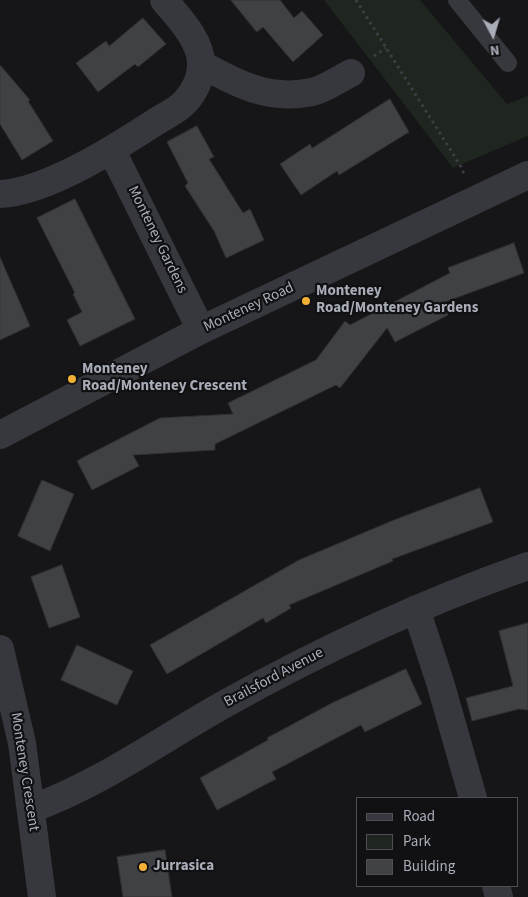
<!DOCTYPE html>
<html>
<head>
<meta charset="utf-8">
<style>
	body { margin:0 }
	#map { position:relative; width:528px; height:897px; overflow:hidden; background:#161618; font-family:"Source Sans 3",sans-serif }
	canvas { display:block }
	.legend { position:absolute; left:356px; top:797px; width:162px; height:90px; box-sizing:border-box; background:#111113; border:1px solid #4d4f55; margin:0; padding:6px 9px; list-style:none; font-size:15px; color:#a8adb8 }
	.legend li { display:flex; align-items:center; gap:10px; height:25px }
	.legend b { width:25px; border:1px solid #4d4f55 }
	.north { position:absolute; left:468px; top:10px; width:50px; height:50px; -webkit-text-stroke:4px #111113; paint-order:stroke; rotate:174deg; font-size:14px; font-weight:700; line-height:20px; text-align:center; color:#a8adb8 }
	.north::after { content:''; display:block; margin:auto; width:18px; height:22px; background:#a8adb8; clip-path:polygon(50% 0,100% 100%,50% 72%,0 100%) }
</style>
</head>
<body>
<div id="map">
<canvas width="528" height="897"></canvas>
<ul class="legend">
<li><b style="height:6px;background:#37383d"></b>Road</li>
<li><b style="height:14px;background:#1e261f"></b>Park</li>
<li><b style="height:14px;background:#404145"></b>Building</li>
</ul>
<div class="north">N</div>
</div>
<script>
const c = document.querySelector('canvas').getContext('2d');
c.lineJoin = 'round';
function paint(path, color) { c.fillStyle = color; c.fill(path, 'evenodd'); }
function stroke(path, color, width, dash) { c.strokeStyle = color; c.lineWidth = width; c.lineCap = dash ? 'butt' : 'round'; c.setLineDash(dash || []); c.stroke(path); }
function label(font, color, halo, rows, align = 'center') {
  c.font = font + ' "Source Sans 3",sans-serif'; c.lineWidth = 4.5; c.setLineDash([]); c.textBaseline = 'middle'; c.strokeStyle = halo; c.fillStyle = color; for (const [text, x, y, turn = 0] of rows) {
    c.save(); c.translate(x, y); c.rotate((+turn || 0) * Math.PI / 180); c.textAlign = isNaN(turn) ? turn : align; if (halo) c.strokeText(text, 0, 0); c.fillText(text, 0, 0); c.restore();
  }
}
paint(new Path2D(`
	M 324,0 L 420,0 L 507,104 L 528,96 L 528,136 L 453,168 Z`), '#1e261f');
const building = new Path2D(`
	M 231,0 L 280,0 L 294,18 L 302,11 L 323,35 L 293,62 L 263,27 L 257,32 Z
	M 143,18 L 166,44 L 138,67 L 135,64 L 98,92 L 76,63 L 106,41 L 109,46 Z
	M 0,65 L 30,100 L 28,101 L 53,141 L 22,160 L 0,124 Z
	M 390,99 L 409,132 L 339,175 L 337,171 L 301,195 L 280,164 L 310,144 L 312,148 Z
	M 197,126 L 214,157 L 209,159 L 243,213 L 250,209 L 264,240 L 226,258 L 214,231 L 185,186 L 188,183 L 167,142 Z
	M 75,199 L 135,319 L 80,346 L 67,320 L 82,312 L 73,294 L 75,293 L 37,218 Z
	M 514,243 L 524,273 L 442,303 L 448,315 L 395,342 L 387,328 L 340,388 L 336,385 L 215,444 L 215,450 L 133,455 L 139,466 L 92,490 L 77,461 L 82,458 L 160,418 L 233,414 L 228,403 L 316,360 L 345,321 L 350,325 L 450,273 L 448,268 Z
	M 0,257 L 30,326 L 0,340 Z
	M 42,480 L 74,494 L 50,551 L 18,536 Z
	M 480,488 L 493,522 L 392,559 L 393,561 L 289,605 L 291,608 L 266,623 L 263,618 L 167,674 L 150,645 L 299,560 L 394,520 Z
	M 62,565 L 80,617 L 49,628 L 31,577 Z
	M 528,623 L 528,710 L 519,709 L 472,721 L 466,698 L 513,686 L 499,631 Z
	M 77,645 L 133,671 L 117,705 L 61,680 Z
	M 406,669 L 422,704 L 365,732 L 361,725 L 272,772 L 276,779 L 217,810 L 200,778 L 268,740 L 267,738 L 332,703 Z
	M 165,850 L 172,897 L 123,897 L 117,857 Z`);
paint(building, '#404145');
stroke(building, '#303034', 1);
stroke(new Path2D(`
	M 356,0 L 460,165 L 464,174
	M 374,56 L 386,48`), '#3d3f44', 3, [2.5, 4]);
stroke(new Path2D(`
	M 457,0 L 508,63`), '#37383d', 18);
stroke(new Path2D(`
	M 201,64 C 237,84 269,101 312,92 C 325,89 339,79 351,73
	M 112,151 L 201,330
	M 0,194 C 47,192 117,147 157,121 C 165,116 178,110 185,102 C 194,93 201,78 201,65 C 202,41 178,17 164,0
	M 0,435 L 201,330 L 528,175
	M 416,609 L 440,682 L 473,798
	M 0,649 L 22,743 L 42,897
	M 31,809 C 100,784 159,741 223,705 C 321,650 422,603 528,566
	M 496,886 L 499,897`), '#37383d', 28);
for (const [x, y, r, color] of [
	[306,301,5,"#f2b134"],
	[72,379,5,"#f2b134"],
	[143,867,5,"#f2b134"]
]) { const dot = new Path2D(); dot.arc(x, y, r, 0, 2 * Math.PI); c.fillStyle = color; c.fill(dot); stroke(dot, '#111113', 2); }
label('15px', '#a8adb8', '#111113', [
	["Monteney Gardens",157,240,64],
	["Monteney Road",249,308,-25],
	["Brailsford Avenue",274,678,-28],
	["Monteney Crescent",24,772,81]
]);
label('bold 15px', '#a8adb8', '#111113', [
	["Monteney",316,292],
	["Road/Monteney Gardens",316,309],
	["Monteney",82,370],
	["Road/Monteney Crescent",82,387],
	["Jurrasica",153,867]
], 'left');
</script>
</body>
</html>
